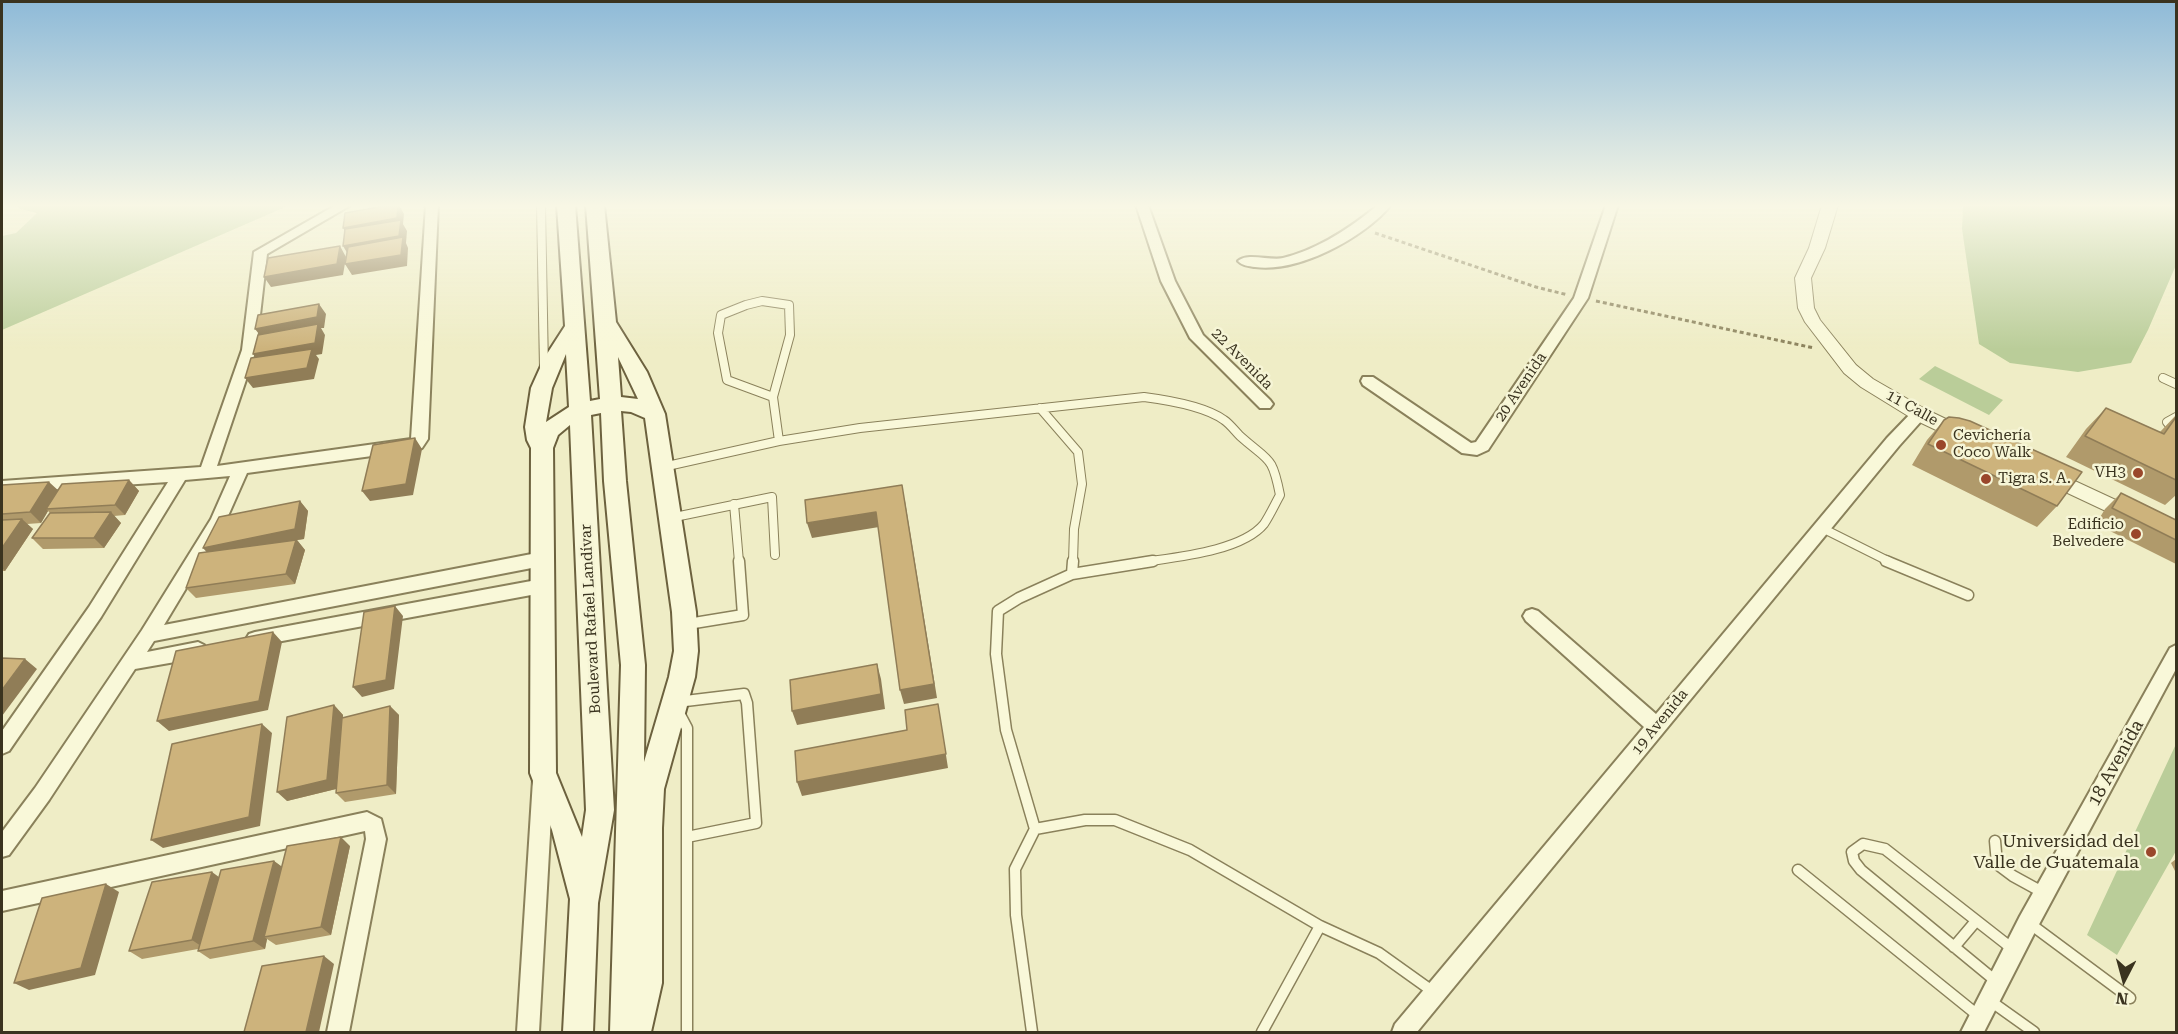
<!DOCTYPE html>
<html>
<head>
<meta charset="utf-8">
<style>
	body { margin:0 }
	#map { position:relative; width:2178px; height:1034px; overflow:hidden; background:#efedc6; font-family:"Roboto Serif",serif }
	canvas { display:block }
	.frame { position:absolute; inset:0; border:3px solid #3a331f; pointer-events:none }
	.north { position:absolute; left:2094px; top:950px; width:60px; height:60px; -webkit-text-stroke:4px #f6f5d6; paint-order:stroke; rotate:186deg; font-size:16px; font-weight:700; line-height:24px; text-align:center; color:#3a331f }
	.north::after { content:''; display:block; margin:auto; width:21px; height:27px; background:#3a331f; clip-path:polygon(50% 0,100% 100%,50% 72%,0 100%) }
</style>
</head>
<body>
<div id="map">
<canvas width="2178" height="1034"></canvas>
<div class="frame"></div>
<div class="north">N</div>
</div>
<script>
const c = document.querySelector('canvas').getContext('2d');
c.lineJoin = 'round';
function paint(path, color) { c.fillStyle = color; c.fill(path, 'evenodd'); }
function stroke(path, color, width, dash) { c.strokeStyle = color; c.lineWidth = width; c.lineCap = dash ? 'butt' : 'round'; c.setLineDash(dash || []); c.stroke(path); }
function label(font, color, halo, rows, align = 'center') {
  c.font = font + ' "Roboto Serif",serif'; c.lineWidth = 5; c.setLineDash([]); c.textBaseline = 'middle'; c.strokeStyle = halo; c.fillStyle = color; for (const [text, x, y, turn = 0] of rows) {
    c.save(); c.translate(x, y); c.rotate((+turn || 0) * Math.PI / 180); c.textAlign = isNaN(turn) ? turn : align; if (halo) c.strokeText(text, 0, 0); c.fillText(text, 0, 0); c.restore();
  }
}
paint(new Path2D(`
	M 15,205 L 290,205 L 2,330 L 2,236 L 16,233 L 37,213 L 20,209 Z
	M 1963,205 L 2176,205 L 2176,265 L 2148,330 L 2131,363 L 2078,372 L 2010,363 L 1979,344 L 1962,229 Z
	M 1935,366 L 2003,400 L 1989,415 L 1919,379 Z
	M 2176,744 L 2176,851 L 2117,955 L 2087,935 Z`), '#bacd99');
const serviceFar1 = new Path2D(`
	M 541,205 L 544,369
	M 762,301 L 789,305 L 790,335 L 773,397 L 727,380 L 718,333 L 721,315 L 746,305 Z
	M 2163,378 L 2176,384
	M 773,397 L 779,441
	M 1040,408 L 1078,452 L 1082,484 L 1074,529 L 1073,562
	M 2176,417 L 2167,422 L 2176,433
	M 663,467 L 779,441 L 860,428 L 1144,397 C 1167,400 1205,406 1224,420 C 1230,424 1235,431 1240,436 C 1269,462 1272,454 1280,495 C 1275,504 1270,515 1264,524 C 1242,551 1177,557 1144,562
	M 734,504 L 739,562
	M 670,518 L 772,497 L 775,555
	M 1822,528 L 1890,562`);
const service = new Path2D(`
	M 1886,561 L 1968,595
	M 1072,574 L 1073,561
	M 688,624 L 743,615 L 739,561
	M 677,702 L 744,694 L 747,703 L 756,823 L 687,837
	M 678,711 L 687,728 L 687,1032
	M 1035,829 L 1006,730 L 996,654 L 998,611 L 1019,598 L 1072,574 L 1153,561
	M 1995,841 L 1997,864 L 2013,876 L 2044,893
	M 1798,870 L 1980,1017
	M 2029,923 L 2130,998
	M 1954,947 L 1976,921
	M 1997,982 L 1861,870 L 1854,861 L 1852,852 L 1863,844 L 1885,849 L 2014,950
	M 1989,1000 L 2034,1032
	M 1032,1032 L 1016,915 L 1015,869 L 1035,829 L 1085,820 L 1115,820 L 1190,850 L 1320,926 L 1379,953 L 1435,993
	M 1262,1032 L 1320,926`);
const minor = new Path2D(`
	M 336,205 L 351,205 L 267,254 L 256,350 L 217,466 L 411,439 L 426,205 L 438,205 L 428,439 L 422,448 L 416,450 L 247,473 L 224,525 L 164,625 L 542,552 L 548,554 L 550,559 L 548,564 L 542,566 L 154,641 L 147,652 L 198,642 L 204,645 L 207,650 L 204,655 L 198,658 L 135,669 L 49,800 L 9,855 L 2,857 L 2,832 L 35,788 L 142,630 L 211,519 L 230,476 L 185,480 L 101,617 L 9,751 L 2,754 L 2,731 L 89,607 L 168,482 L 2,493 L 2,481 L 201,467 L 242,350 L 254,252 Z
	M 1136,205 L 1148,205 L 1175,281 L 1203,335 L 1270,400 L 1273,404 L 1270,408 L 1260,408 L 1190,338 L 1161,281 Z
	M 1378,205 L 1391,205 C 1364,238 1298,273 1255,267 C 1248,266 1243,266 1238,261 C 1247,252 1271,261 1283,258 C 1319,249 1350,228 1378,205 Z
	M 1606,205 L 1618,205 L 1588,298 L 1488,450 L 1477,455 L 1462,453 L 1363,385 L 1361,381 L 1363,377 L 1373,377 L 1471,443 L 1476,442 L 1574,298 Z
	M 1919,409 L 1924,410 L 1927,414 L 1924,418 L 1899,446 L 1417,1032 L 1392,1032 L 1395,1024 L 1644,727 L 1526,621 L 1523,616 L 1526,611 L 1532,609 L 1538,611 L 1656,714 L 1887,438 L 1914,410 Z
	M 542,579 L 548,581 L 551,586 L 548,591 L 542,593 L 255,646 L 249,644 L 246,639 L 249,634 L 255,632 Z
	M 2176,645 L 2176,669 L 2036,930 L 1984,1032 L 1961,1032 L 2020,916 L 2170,648 Z
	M 543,771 L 550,774 L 553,780 L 539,1032 L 517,1032 L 533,780 L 536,774 Z
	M 367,812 L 381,819 L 386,839 L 349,1032 L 327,1032 L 366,839 L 365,831 L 2,911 L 2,891 Z`);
const tertiary = new Path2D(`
	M 1822,205 L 1838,205 L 1825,248 L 1811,278 L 1814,308 L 1820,320 L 1856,365 L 1873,379 L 1925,409 L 1969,430 L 1972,435 L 1969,440 L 1963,442 L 1957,440 L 1913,419 L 1861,387 L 1844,373 L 1805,322 L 1798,308 L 1795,278 L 1809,248 Z
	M 2049,469 L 2176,528 L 2176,544 L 2042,481 L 2040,476 L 2042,471 Z`);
const secondary = new Path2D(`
	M 557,205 L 575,205 L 590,401 L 600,399 L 586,205 L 604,205 L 616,322 L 647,372 L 665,414 L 696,612 L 698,651 L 695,677 L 664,789 L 662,828 L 662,983 L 651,1032 L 610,1032 L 621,665 L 604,481 L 601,413 L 591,415 L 614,810 L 598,903 L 593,1032 L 563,1032 L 570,899 L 552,830 L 530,773 L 531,448 L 527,440 L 525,427 L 531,388 L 545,357 L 565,326 ZM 566,354 L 569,407 L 546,422 L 552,388 ZM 618,357 L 638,399 L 621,397 ZM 621,411 L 631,412 L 645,418 L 672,612 L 674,651 L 669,677 L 644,762 L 645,665 L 626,481 ZM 570,425 L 586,810 L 582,837 L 556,773 L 553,448 L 558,435 Z`);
stroke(serviceFar1, '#8a815b', 10);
stroke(service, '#8a815b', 13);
stroke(minor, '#8a815b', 4);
stroke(tertiary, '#8a815b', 2);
stroke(secondary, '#6c613e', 4);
stroke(new Path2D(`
	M 1375,233 L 1536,287 L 1568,295
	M 1596,301 L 1814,348`), '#8a815b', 3, [4, 3]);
stroke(serviceFar1, '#f9f8d9', 8);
stroke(service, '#f9f8d9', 10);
paint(minor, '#f9f8d9');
paint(tertiary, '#f9f8d9');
paint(secondary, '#f9f8d9');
paint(new Path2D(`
	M 2106,408 L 2160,432 L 2176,415 L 2176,495 L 2165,505 L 2066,457 L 2086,429 Z
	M 1944,420 L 2057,506 L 2037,527 L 1912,465 L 1927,440 Z
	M 129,480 L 139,491 L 125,515 L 114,516 L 121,523 L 104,548 L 43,549 L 32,538 L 50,513 L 48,511 L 41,523 L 27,524 L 33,529 L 5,571 L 2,571 L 2,485 L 58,490 Z
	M 2121,493 L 2176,520 L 2176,564 L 2096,524 L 2105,509 Z
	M 300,501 L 308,511 L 304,539 L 297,540 L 305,550 L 295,584 L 196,598 L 186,588 L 206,552 Z
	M 334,705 L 343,715 L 343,718 L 390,706 L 399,715 L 396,794 L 345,802 L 336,793 L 336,789 L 287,801 Z
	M 350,846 L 331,935 L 276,945 L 267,939 L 265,949 L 210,959 L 198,951 L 198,949 L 142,959 L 129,951 L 219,877 L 274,861 L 282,867 Z
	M 2176,859 L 2176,873 L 2171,863 Z`), '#b09a6b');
paint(new Path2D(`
	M 399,205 L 404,214 L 403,224 L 407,231 L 406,243 L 408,248 L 407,266 L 352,275 L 345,264 L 349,256 L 343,246 L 349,238 L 343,228 Z
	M 340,246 L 346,257 L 343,275 L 271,287 L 264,277 Z
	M 319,304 L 326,314 L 324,328 L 321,328 L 325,335 L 322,354 L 316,355 L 319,359 L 314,379 L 253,388 L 245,378 L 261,365 L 253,354 L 263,339 L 255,329 Z
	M 415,438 L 422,449 L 413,495 L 370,501 L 362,491 Z
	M 129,480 L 139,491 L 125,515 L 115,505 Z
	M 49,482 L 60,492 L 46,509 L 48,511 L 41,523 L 30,512 Z
	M 300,501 L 308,511 L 304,539 L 297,540 L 305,550 L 295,584 L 286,574 L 212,558 L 203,548 Z
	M 905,501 L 937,698 L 904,704 L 900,690 Z
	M 111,512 L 121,523 L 104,548 L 94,538 Z
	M 876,512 L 879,527 L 812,538 L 807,523 Z
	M 22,519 L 33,529 L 5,571 L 2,568 L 2,548 Z
	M 395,606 L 403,616 L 394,689 L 362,697 L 353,687 Z
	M 273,632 L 282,642 L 268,710 L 169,731 L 157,721 Z
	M 25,659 L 37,669 L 2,716 L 2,690 Z
	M 877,664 L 881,679 L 885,709 L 797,725 L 792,711 Z
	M 938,704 L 948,768 L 802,796 L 797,782 L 946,754 Z
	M 334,705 L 343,715 L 336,789 L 287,801 L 277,792 Z
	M 390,706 L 399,715 L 396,794 L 387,785 Z
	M 262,724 L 272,733 L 260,826 L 163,848 L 151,840 Z
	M 341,837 L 350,846 L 331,935 L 321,927 Z
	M 274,861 L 285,869 L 264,937 L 267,939 L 265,949 L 253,941 Z
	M 212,872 L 223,880 L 204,948 L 192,940 Z
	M 106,884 L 119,892 L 95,975 L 29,990 L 14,983 Z
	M 324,956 L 334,964 L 319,1032 L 306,1032 Z`), '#907d57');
const building = new Path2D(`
	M 390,205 L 398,205 L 397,218 L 343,228 L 345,213 Z
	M 401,220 L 399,236 L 343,246 L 345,229 Z
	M 403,237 L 401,255 L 345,264 L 348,247 Z
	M 340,246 L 337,264 L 264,277 L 268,258 Z
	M 319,304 L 317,317 L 255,329 L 258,315 Z
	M 318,324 L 315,343 L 253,354 L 258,335 Z
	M 312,349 L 307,368 L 245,378 L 251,358 Z
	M 2106,408 L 2164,434 L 2176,417 L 2176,480 L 2085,436 Z
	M 1949,417 L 1959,418 L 1970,421 L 2082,472 L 2057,506 L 1928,444 L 1944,420 Z
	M 415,438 L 406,484 L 362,491 L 373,445 Z
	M 129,480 L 115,505 L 46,509 L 62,484 Z
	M 49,482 L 30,512 L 2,514 L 2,485 Z
	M 902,485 L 934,684 L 900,690 L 876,512 L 807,523 L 805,500 Z
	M 2121,493 L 2176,520 L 2176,540 L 2112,508 Z
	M 300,501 L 295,529 L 203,548 L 219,517 Z
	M 111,512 L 94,538 L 32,538 L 50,513 Z
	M 22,519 L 2,548 L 2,520 Z
	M 296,540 L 286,574 L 186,588 L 199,553 Z
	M 395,606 L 386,680 L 353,687 L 364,612 Z
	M 273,632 L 259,701 L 157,721 L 176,651 Z
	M 2,658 L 25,659 L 2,690 Z
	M 877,664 L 881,694 L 792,711 L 790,680 Z
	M 938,704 L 946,754 L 797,782 L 795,751 L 907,730 L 905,710 Z
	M 334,705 L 327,780 L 277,792 L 287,717 Z
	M 390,706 L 387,785 L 336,793 L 342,718 Z
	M 262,724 L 249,817 L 151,840 L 172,744 Z
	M 341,837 L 321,927 L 264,937 L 287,846 Z
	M 274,861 L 253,941 L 198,951 L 221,870 Z
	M 212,872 L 192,940 L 129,951 L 152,882 Z
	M 106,884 L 81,968 L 14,983 L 42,898 Z
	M 324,956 L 306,1032 L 244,1032 L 262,966 Z`);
paint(building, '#cdb37c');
stroke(building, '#907d57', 1.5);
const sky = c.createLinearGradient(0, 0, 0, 349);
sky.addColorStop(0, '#8ebad8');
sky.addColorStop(0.59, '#f8f7e5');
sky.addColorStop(1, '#f8f7e500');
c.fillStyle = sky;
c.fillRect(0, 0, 2178, 349);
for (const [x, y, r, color] of [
	[1941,445,6,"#9a472b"],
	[2138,473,6,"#9a472b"],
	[1986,479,6,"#9a472b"],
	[2136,534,6,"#9a472b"],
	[2151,852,6,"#9a472b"]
]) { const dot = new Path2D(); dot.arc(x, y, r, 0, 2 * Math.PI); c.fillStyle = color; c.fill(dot); stroke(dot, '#f6f5d6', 2); }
label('15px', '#3a331f', '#f6f5d6', [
	["22 Avenida",1242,359,45],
	["20 Avenida",1521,387,-56],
	["11 Calle",1912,408,29],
	["Boulevard Rafael Landívar",591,619,-93],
	["19 Avenida",1660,722,-51]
]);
label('15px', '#3a331f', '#f6f5d6', [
	["Cevichería",1953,436],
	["Coco Walk",1953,453],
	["VH3",2126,473,"right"],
	["Tigra S. A.",1998,479],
	["Edificio",2124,525,"right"],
	["Belvedere",2124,542,"right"]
], 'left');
label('18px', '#3a331f', '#f6f5d6', [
	["18 Avenida",2116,763,-61]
]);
label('18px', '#3a331f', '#f6f5d6', [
	["Universidad del",2139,842],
	["Valle de Guatemala",2139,863]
], 'right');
</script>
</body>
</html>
